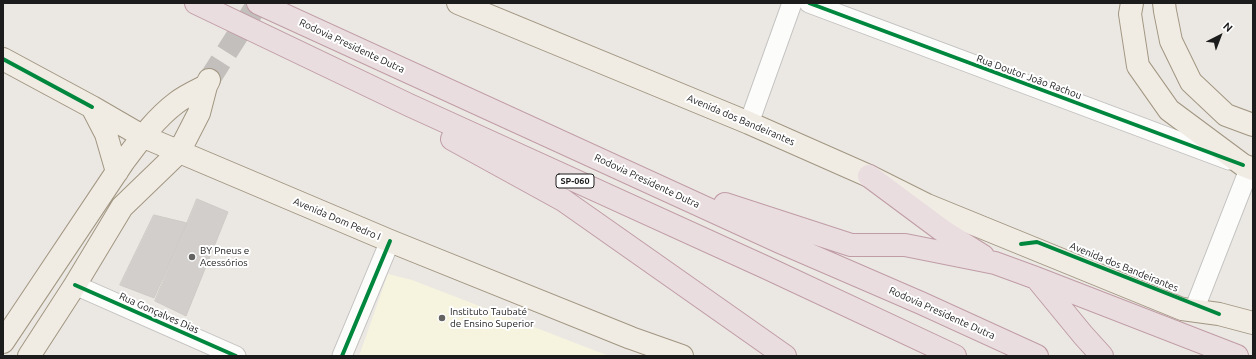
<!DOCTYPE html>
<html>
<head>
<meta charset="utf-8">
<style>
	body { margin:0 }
	#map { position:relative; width:1256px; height:359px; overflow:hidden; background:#ebe8e4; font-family:Ubuntu,sans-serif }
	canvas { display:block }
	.frame { position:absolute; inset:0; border:4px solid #1c1c1c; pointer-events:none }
	.north { position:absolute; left:1200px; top:16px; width:40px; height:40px; -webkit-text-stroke:3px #fff; paint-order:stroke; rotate:42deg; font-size:11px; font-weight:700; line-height:16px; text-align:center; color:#1c1c1c }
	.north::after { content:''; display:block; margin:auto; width:14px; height:18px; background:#1c1c1c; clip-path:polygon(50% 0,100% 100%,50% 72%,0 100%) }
</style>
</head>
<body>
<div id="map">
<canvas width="1256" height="359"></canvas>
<div class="frame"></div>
<div class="north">N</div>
</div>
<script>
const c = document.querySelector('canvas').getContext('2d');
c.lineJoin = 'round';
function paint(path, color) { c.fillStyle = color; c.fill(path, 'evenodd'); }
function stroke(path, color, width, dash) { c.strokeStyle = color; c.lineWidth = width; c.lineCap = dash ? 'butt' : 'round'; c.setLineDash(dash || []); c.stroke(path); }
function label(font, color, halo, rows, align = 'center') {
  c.font = font + ' Ubuntu,sans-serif'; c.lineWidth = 4; c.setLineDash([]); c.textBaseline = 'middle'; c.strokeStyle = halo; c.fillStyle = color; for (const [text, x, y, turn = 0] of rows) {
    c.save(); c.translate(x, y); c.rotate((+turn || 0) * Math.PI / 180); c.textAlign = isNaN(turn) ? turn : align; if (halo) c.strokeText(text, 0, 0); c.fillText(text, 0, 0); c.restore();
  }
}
paint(new Path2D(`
	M 388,274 L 412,280 L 609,356 L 359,356 Z`), '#f6f4de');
const building = new Path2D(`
	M 197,199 L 228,212 L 186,316 L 155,301 Z
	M 154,215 L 187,223 L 154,298 L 120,285 Z`);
paint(building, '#d1cecb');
stroke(building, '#cecac6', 1);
stroke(new Path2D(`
	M 209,80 L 258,3`), '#c2bfbc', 22, [22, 11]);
const minor = new Path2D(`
	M 809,3 L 1229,160
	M 749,123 L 792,3
	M 75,285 L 236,356
	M 1196,305 L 1250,167
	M 342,356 L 390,241`);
const major = new Path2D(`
	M 458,3 L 749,123 L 869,176 L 927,205 L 1182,309 L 1219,314 L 1253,323
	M 1132,3 L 1130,14 L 1138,66 L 1169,110 L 1243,165 L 1253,169
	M 1164,3 L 1165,11 L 1171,41 L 1191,82 L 1226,115 L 1253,125
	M 3,59 L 92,107 L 142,136 L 390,241 L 631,338 L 682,356
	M 92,107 L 106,134 L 117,172
	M 3,342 L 124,161 C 140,140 155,119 176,103 C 185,96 196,91 206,86
	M 29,356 L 75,285 L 122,207 L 179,152 L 199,113 L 206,86 L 209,80`);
const highway = new Path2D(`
	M 196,3 L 409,105 L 767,268 L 955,356
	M 258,3 L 780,242 L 921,303 L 1037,356
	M 452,139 L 563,200 L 785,356
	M 869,176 L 943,231 L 983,256
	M 725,204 L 851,245 L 905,245 L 995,263 L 1036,278 L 1237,356
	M 1037,279 L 1083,335 L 1102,356`);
stroke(minor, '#c3c2c0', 21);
stroke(major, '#a19681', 24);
stroke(highway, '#c09ca6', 24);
stroke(minor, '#fcfcfb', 19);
stroke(major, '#f0ebe3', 22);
stroke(highway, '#e9dddf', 22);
stroke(new Path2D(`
	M 809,3 L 1243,165
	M 3,59 L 92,107
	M 1021,244 L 1037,242 L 1219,314
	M 75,285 L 236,356
	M 342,356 L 390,241`), '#00873e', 4);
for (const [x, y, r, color] of [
	[192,257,4,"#646362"],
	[442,318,4,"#646362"]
]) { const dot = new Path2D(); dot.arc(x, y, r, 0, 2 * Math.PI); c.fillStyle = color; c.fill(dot); stroke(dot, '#fff', 1.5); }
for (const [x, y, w] of [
	[575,181,38]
]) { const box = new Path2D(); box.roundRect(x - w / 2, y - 7, w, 14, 3); c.fillStyle = '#fff'; c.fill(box); stroke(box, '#1c1c1c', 1); }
label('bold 9px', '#1c1c1c', null, [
	["SP-060",575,181]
]);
label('10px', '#1c1c1c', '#fff', [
	["Rodovia Presidente Dutra",352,46,25],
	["Rua Doutor João Rachou",1029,77,20],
	["Avenida dos Bandeirantes",741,120,23],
	["Rodovia Presidente Dutra",647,181,25],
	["Avenida Dom Pedro I",337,219,23],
	["Avenida dos Bandeirantes",1124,267,22],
	["Rua Gonçalves Dias",159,313,24],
	["Rodovia Presidente Dutra",942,313,24]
]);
label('10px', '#1c1c1c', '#fff', [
	["BY Pneus e",200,251],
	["Acessórios",200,263],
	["Instituto Taubaté",450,312],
	["de Ensino Superior",450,324]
], 'left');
</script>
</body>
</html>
